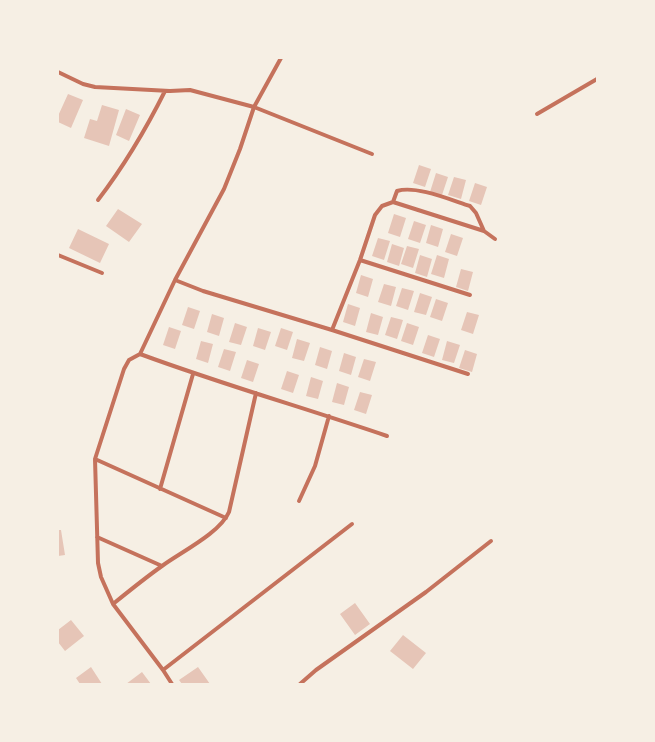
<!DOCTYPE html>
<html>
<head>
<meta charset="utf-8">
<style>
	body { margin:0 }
	#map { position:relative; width:655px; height:742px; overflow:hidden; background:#f6efe4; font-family:Inter,sans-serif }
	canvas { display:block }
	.frame { position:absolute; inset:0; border:59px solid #f6efe4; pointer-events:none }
</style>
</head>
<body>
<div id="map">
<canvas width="655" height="742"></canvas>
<div class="frame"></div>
</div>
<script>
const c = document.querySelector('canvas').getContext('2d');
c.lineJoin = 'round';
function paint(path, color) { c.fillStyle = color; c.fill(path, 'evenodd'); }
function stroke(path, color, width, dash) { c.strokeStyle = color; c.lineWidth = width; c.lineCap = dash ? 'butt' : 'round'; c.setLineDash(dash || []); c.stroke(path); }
paint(new Path2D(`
	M 68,94 L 83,100 L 71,128 L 58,122 L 58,116 Z
	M 102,105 L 119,110 L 109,146 L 84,138 L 90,119 L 97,121 Z
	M 126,109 L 140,115 L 129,141 L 116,135 Z
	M 419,165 L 431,169 L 425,187 L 413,183 Z
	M 436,173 L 448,177 L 442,195 L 430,192 Z
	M 454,177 L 466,180 L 461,199 L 448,195 Z
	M 475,183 L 487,187 L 481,205 L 469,201 Z
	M 118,209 L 142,224 L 129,242 L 106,226 Z
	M 394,214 L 406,218 L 400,237 L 388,233 Z
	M 414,221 L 426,225 L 420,243 L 408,239 Z
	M 431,225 L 443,229 L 438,247 L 426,243 Z
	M 78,229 L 109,244 L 100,263 L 69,248 Z
	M 451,234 L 463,238 L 457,256 L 445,252 Z
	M 378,238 L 390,241 L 384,260 L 372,256 Z
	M 392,244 L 404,248 L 399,266 L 387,262 Z
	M 407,246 L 419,249 L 413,268 L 401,264 Z
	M 420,255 L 432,259 L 427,277 L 415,273 Z
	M 437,255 L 449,259 L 444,278 L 431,274 Z
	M 461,269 L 473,272 L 468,291 L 456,287 Z
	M 361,275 L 373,279 L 368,297 L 356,293 Z
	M 384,284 L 396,287 L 391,306 L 378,302 Z
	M 402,288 L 414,291 L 408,310 L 396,306 Z
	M 420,293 L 432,297 L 426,315 L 414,312 Z
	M 436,299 L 448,303 L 442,321 L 430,317 Z
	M 348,304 L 360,308 L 355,326 L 343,322 Z
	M 188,307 L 200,311 L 194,329 L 182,325 Z
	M 467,312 L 479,315 L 473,334 L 461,330 Z
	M 371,313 L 383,317 L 378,335 L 366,332 Z
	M 212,314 L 224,318 L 219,336 L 207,332 Z
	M 391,317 L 403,320 L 397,339 L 385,335 Z
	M 235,323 L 247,327 L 241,345 L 229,342 Z
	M 407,323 L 419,327 L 413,345 L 401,341 Z
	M 169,327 L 181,331 L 175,349 L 163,345 Z
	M 258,328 L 271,332 L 265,350 L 253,346 Z
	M 281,328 L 293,332 L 287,350 L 275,346 Z
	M 428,335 L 440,339 L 434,357 L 422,353 Z
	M 297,339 L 310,343 L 304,361 L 292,358 Z
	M 201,341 L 213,344 L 208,363 L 196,359 Z
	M 447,341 L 460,345 L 454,363 L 442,360 Z
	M 320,347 L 332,351 L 327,369 L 315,365 Z
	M 224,349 L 236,352 L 230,371 L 218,367 Z
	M 465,350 L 477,354 L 472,372 L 459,368 Z
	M 344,353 L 356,357 L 351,375 L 339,371 Z
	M 364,359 L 376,362 L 370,381 L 358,377 Z
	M 247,360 L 259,364 L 253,382 L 241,378 Z
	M 287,371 L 299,375 L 293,393 L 281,389 Z
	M 311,377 L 323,381 L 318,399 L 306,396 Z
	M 337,383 L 349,387 L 344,405 L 332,402 Z
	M 360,392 L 372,395 L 366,414 L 354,410 Z
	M 58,530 L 61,530 L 65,555 L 58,556 Z
	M 355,603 L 370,624 L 355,635 L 340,614 Z
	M 71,620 L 84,636 L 65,651 L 58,642 L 58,630 Z
	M 403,635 L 426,653 L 413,669 L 390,651 Z
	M 91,667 L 102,684 L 80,684 L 76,678 Z
	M 198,667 L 210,684 L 182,684 L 179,680 Z
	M 142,672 L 151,684 L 126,684 Z`), '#e6c5b7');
stroke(new Path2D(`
	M 58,72 L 83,84 L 95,87 L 170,91 L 190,90 L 254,107 L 372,154
	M 537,114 L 597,79
	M 98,200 C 124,166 146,129 165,91
	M 393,202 L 397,191 C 416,185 451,200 470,206 L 476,213 L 484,231 L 495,239
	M 58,255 L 102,273
	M 360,260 L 470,295
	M 175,280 L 224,189 L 240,149 L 254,107 L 281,58
	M 332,330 L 360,260 L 375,215 L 382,206 L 393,202 L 484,231
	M 140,354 C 221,384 305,408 387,436
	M 95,459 L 226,518
	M 160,489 L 193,374
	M 299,501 L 315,466 L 329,416
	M 97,537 L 162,566
	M 113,604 C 129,591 145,578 162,566 C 181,552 220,533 229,512 L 256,393
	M 163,670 L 352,524
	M 172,684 L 163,670 L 113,604 L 101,577 L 98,563 L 95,459 L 124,369 L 129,360 L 140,354 L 175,280 L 203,291 L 332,330 L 468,374
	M 300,684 L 316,670 L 426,592 L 491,541`), '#c5725c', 4);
</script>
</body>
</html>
